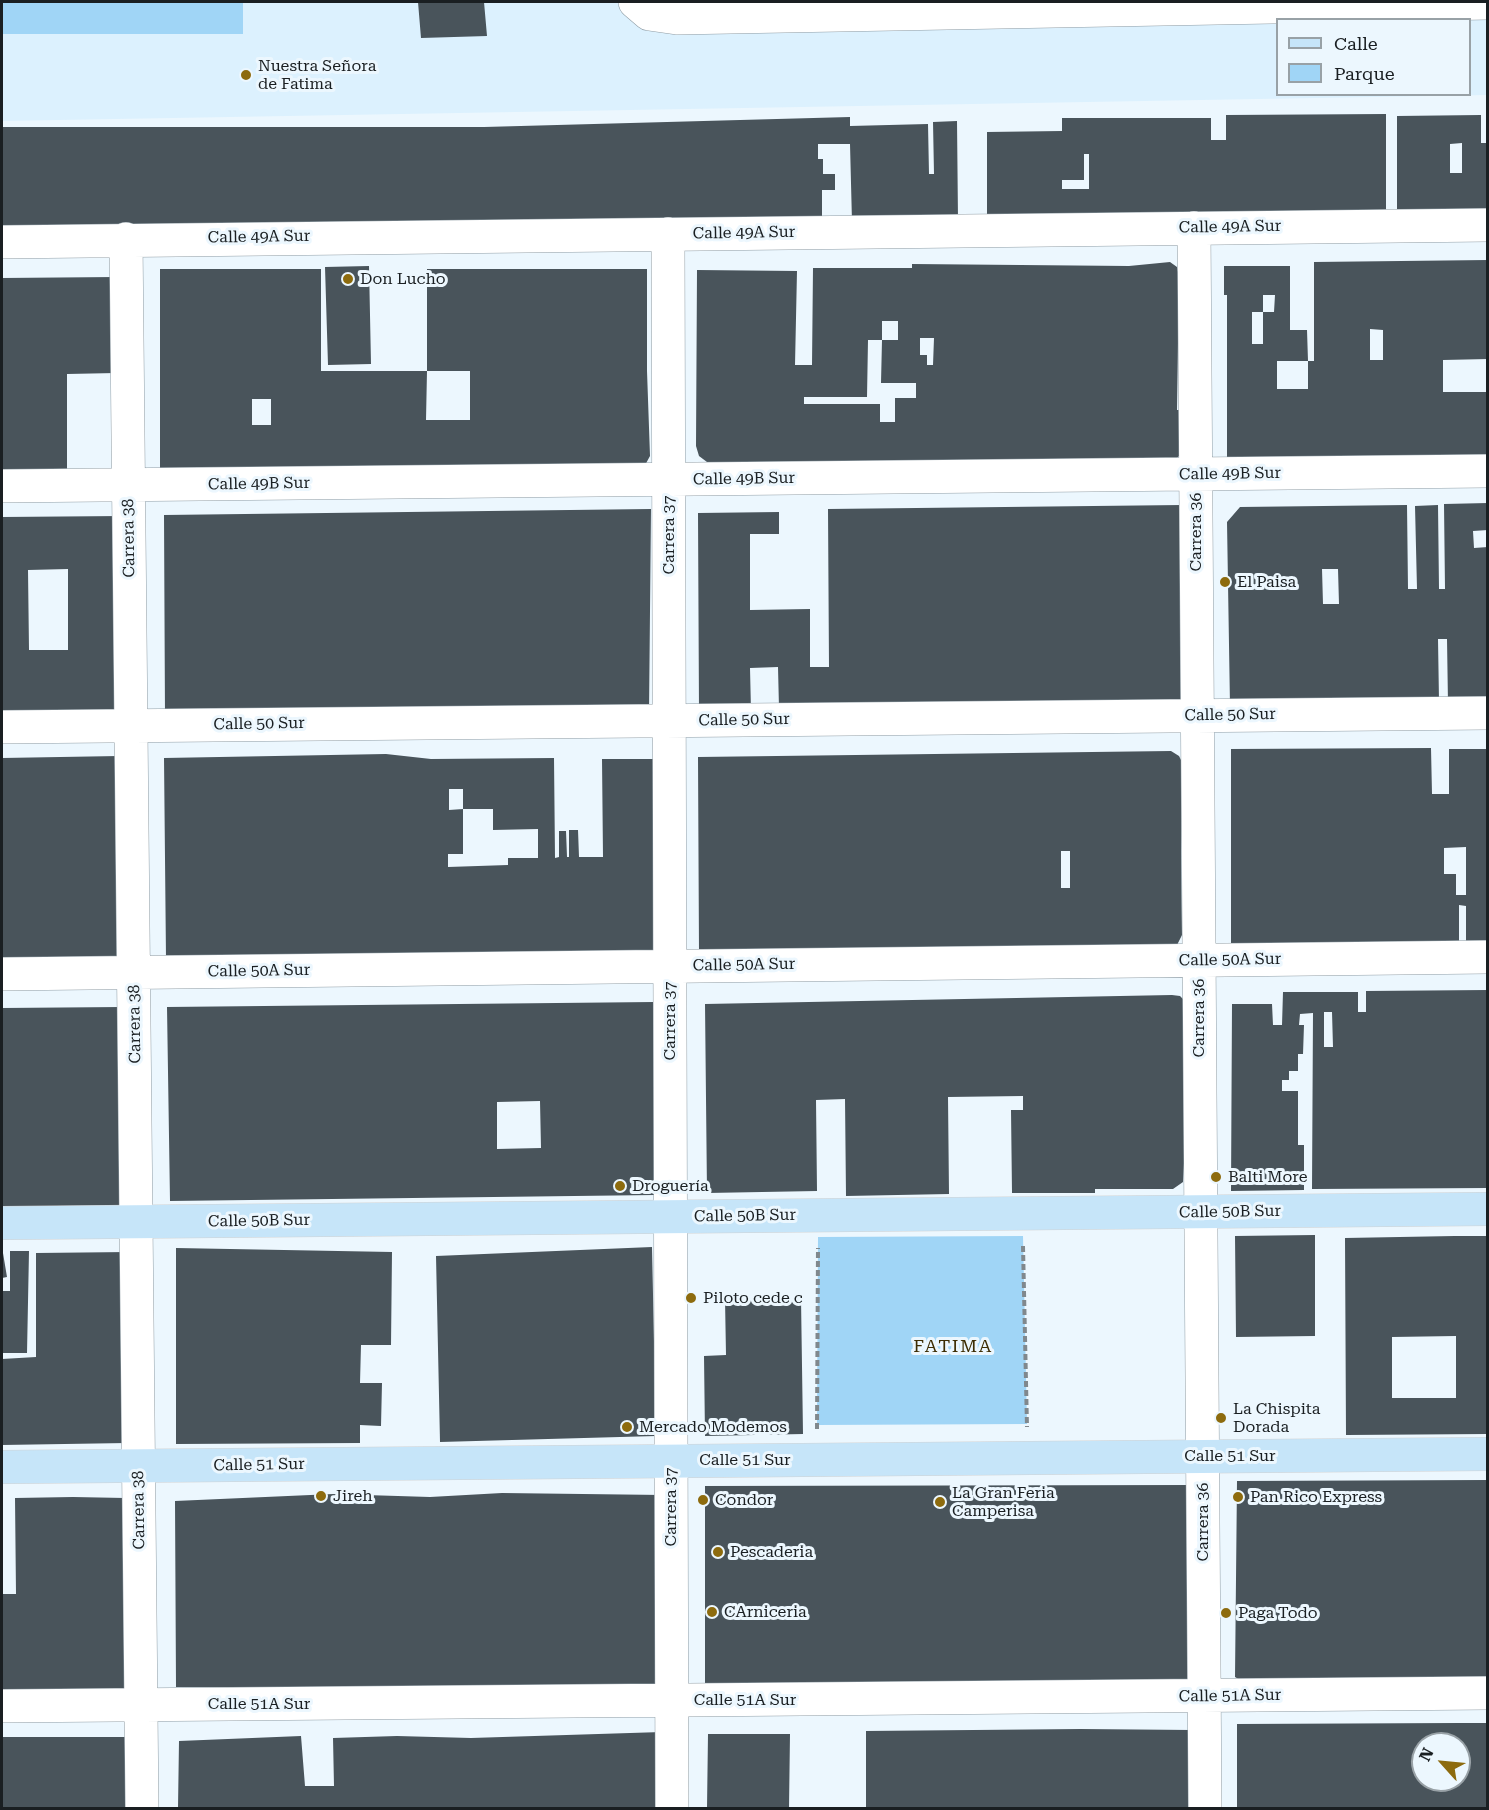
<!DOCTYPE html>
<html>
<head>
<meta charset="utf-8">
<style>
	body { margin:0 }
	#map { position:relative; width:1489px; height:1810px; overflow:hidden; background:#ecf7fe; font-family:"Roboto Serif",serif }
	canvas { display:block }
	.frame { position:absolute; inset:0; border:3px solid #1a1f22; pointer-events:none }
	.legend { position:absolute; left:1276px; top:18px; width:195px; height:78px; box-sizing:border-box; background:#ecf7fe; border:2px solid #98a1a6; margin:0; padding:8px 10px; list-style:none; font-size:18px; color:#1a1f22 }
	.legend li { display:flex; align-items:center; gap:12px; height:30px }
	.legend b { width:30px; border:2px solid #98a1a6 }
	.north { position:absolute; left:1411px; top:1732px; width:60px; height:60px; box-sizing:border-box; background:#ecf7fe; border:2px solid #98a1a6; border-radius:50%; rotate:297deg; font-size:16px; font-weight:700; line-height:24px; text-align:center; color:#1a1f22 }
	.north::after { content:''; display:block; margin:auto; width:21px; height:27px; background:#8d6b0e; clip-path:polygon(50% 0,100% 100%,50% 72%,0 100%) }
</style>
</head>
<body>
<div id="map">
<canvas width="1489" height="1810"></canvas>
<div class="frame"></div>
<ul class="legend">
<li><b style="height:8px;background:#c6e5f9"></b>Calle</li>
<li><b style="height:16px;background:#a0d5f6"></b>Parque</li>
</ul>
<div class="north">N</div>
</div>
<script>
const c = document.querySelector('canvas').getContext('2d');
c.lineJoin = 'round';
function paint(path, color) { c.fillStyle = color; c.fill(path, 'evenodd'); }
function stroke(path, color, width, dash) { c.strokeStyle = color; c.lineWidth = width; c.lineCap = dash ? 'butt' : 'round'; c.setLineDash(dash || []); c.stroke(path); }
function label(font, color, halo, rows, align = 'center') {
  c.font = font + ' "Roboto Serif",serif'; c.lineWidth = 6; c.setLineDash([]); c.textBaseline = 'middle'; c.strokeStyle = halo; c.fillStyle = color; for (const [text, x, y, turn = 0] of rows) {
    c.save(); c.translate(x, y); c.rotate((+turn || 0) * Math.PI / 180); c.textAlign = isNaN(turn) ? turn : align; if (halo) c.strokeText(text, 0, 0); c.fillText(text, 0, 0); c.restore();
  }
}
paint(new Path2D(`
	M 2,2 L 1487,2 L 1487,95 L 2,121 ZM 1278,20 L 1470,20 L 1470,94 L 1278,94 Z`), '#dcf1fe');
paint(new Path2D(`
	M 2,2 L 243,2 L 243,34 L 2,34 Z
	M 1023,1236 L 1027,1424 L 817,1425 L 818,1237 Z`), '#a0d5f6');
paint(new Path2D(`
	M 418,2 L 484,2 L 487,36 L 421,38 Z
	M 1386,114 L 1386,217 L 987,219 L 987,132 L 1062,131 L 1062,118 L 1211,118 L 1211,140 L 1226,140 L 1226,115 ZM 1084,154 L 1089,154 L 1089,189 L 1062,189 L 1062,180 L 1084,180 Z
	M 1481,115 L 1481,143 L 1488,143 L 1488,214 L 1397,215 L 1397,116 ZM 1462,143 L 1462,173 L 1450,173 L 1450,144 Z
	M 850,117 L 850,126 L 928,124 L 929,174 L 934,174 L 933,122 L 957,121 L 958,220 L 852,222 L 850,144 L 818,144 L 818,159 L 823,159 L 823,174 L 835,174 L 835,190 L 822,190 L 822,221 L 2,229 L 2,127 L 484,127 Z
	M 1488,260 L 1488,359 L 1443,360 L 1443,392 L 1488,392 L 1488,458 L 1227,460 L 1227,295 L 1224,295 L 1224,266 L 1290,266 L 1290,330 L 1307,330 L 1308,361 L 1277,361 L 1277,389 L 1308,389 L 1308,361 L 1314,361 L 1314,262 ZM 1263,295 L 1275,295 L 1274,312 L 1263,312 ZM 1252,312 L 1263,312 L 1263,344 L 1252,344 ZM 1370,329 L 1383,330 L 1383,360 L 1370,360 Z
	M 1170,262 L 1177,267 L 1179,277 L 1177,410 L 1182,410 L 1180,455 L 1173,462 L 740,463 L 707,462 L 699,456 L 696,446 L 697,270 L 797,271 L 795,365 L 812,365 L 813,268 L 912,268 L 912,264 L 1129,266 ZM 882,321 L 898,321 L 898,340 L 882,340 ZM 920,338 L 934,338 L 933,365 L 927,365 L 927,355 L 920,355 ZM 868,340 L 882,340 L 881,383 L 916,383 L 916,398 L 895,398 L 895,422 L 880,422 L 880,404 L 804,404 L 804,397 L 867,397 Z
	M 369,266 L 371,364 L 328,365 L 325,267 Z
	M 160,269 L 321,269 L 321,371 L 427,371 L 426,420 L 470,420 L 470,371 L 427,371 L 427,269 L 647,269 L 647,371 L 650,456 L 644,467 L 160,471 ZM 252,399 L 271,399 L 271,425 L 252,425 Z
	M 116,277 L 116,373 L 67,374 L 67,473 L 2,473 L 2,278 Z
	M 1488,503 L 1488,530 L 1473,531 L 1474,548 L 1488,547 L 1488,704 L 1448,704 L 1447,639 L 1438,639 L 1439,701 L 1230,706 L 1227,522 L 1240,507 L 1407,505 L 1408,589 L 1417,589 L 1415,506 L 1438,505 L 1439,589 L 1445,589 L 1444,504 ZM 1322,569 L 1338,569 L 1339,604 L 1323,604 Z
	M 1182,505 L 1183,704 L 779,708 L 778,667 L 750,668 L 751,711 L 699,712 L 698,513 L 779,512 L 779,534 L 750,534 L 750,610 L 810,609 L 810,667 L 829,667 L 828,509 Z
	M 651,509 L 649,713 L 165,717 L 164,515 Z
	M 123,516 L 123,715 L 2,716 L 2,517 ZM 68,569 L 68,650 L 29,650 L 28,570 Z
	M 1431,748 L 1432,794 L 1449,794 L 1449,749 L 1488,749 L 1488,946 L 1466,946 L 1466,906 L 1459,905 L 1459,947 L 1231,948 L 1231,749 ZM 1466,847 L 1466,895 L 1456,895 L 1456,874 L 1444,874 L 1444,848 Z
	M 1171,751 L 1179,756 L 1183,764 L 1181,850 L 1182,935 L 1175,949 L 699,953 L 698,757 ZM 1061,851 L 1070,851 L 1070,888 L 1061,888 Z
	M 386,754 L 431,759 L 554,758 L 555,858 L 559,857 L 559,831 L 566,831 L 567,857 L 569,857 L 569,830 L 578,830 L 579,857 L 603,857 L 602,759 L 654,759 L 656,954 L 166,959 L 164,758 ZM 449,789 L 463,789 L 463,809 L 449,810 ZM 463,809 L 493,809 L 493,830 L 538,829 L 538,858 L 508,858 L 508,865 L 448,867 L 448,854 L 463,854 Z
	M 119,756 L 122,958 L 2,963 L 2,758 Z
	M 1488,990 L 1488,1188 L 1312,1189 L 1313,1013 L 1300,1014 L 1299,1025 L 1304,1025 L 1303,1054 L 1298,1054 L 1298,1071 L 1289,1071 L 1289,1080 L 1282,1080 L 1282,1091 L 1298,1091 L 1298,1145 L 1304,1145 L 1304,1190 L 1231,1191 L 1232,1004 L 1272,1004 L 1273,1025 L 1282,1025 L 1283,992 L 1358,992 L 1358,1012 L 1366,1012 L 1366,991 ZM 1324,1012 L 1332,1012 L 1333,1047 L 1324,1047 Z
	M 1172,995 L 1180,996 L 1185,1001 L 1186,1126 L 1183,1182 L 1173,1189 L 1095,1189 L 1095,1193 L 1012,1193 L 1011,1110 L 1023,1110 L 1023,1096 L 948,1097 L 949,1194 L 846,1196 L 845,1099 L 816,1100 L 817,1191 L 707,1193 L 705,1004 Z
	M 654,1002 L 655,1195 L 170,1201 L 167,1007 ZM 540,1101 L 541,1148 L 497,1149 L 497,1102 Z
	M 122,1007 L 123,1208 L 2,1209 L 2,1008 Z
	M 1315,1235 L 1315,1336 L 1236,1337 L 1235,1236 Z
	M 1455,1236 L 1488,1236 L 1488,1434 L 1346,1435 L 1345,1238 ZM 1456,1336 L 1456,1398 L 1392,1398 L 1392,1337 Z
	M 2,1247 L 7,1277 L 2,1278 Z
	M 652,1247 L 656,1436 L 440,1442 L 436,1256 Z
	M 176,1248 L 392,1252 L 391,1345 L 361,1345 L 360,1383 L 382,1383 L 381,1426 L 360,1425 L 360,1443 L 176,1444 Z
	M 10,1251 L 29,1251 L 27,1353 L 2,1353 L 2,1291 L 10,1291 Z
	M 129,1252 L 127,1443 L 2,1445 L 2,1359 L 36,1357 L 36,1253 Z
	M 801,1298 L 803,1434 L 705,1436 L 704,1356 L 726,1355 L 725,1299 Z
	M 1488,1480 L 1488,1681 L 1245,1683 L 1235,1677 L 1237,1481 Z
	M 1190,1485 L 1189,1684 L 705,1686 L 705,1486 Z
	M 502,1493 L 663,1495 L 660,1688 L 330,1693 L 286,1687 L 176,1687 L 175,1501 L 333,1494 L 430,1497 Z
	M 73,1497 L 125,1498 L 126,1690 L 2,1689 L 2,1594 L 16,1594 L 15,1498 Z
	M 1458,1723 L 1488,1723 L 1488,1808 L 1237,1808 L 1237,1724 ZM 1423,1744 L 1459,1744 L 1459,1780 L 1423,1780 Z
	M 1081,1729 L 1192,1730 L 1192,1808 L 866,1808 L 866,1731 Z
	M 662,1732 L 664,1808 L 178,1808 L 179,1741 L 301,1736 L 305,1786 L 334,1786 L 333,1738 L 397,1736 L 471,1738 Z
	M 708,1734 L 790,1734 L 789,1808 L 707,1808 Z
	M 2,1737 L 130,1737 L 131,1808 L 2,1808 Z`), '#49545b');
const minor = new Path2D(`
	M 635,2 L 649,14 L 677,18 L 1488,3
	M 1194,228 L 1205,1808
	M 668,234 L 672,1808
	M 126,239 L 142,1808
	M 2,242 L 1488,225
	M 2,486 L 1488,471
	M 2,727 L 1488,713
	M 2,974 L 1488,957
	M 2,1706 L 1488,1693`);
const major = new Path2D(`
	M 2,1223 L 1488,1209
	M 2,1467 L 1488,1454`);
stroke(minor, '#909da5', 34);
stroke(major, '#d1d2d3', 34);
stroke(new Path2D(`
	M 1023,1246 L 1027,1427
	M 817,1429 L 818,1248`), '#80888d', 4, [6, 3]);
stroke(minor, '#fff', 33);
stroke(major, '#c6e5f9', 33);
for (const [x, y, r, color] of [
	[246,75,6,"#8d6b0e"],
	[348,279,6,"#8d6b0e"],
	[1225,582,6,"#8d6b0e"],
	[1216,1177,6,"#8d6b0e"],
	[620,1186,6,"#8d6b0e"],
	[691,1298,6,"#8d6b0e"],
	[1221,1418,6,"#8d6b0e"],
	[627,1427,6,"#8d6b0e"],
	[321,1496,6,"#8d6b0e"],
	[1238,1497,6,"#8d6b0e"],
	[703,1500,6,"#8d6b0e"],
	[940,1502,6,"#8d6b0e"],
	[718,1552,6,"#8d6b0e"],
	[712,1612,6,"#8d6b0e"],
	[1226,1613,6,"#8d6b0e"]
]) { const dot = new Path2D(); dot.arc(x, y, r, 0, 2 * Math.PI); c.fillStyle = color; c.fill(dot); stroke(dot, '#ecf7fe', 2); }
label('16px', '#1a1f22', '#ecf7fe', [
	["Nuestra Señora",258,66],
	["de Fatima",258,84],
	["Don Lucho",360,279],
	["El Paisa",1237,582],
	["Balti More",1228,1177],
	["Droguería",632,1186],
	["Piloto cede c",703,1298],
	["La Chispita",1233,1409],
	["Dorada",1233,1427],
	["Mercado Modemos",639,1427],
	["La Gran Feria",952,1493],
	["Camperisa",952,1511],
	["Jireh",333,1496],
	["Pan Rico Express",1250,1497],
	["Condor",715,1500],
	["Pescaderia",730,1552],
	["CArniceria",724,1612],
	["Paga Todo",1238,1613]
], 'left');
label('16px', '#1a1f22', '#ecf7fe', [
	["Calle 49A Sur",1230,227,-1],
	["Calle 49A Sur",744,233,-1],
	["Calle 49A Sur",259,237,-1],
	["Calle 49B Sur",1230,474,-1],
	["Calle 49B Sur",744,479,-1],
	["Calle 49B Sur",259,484,-1],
	["Carrera 36",1196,532,-90],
	["Carrera 37",669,535,-90],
	["Carrera 38",129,538,-91],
	["Calle 50 Sur",1230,715,-1],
	["Calle 50 Sur",744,720,-1],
	["Calle 50 Sur",259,724,-1],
	["Calle 50A Sur",1230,960,-1],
	["Calle 50A Sur",744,965,-1],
	["Calle 50A Sur",259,971,-1],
	["Carrera 36",1199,1018,-90],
	["Carrera 37",670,1021,-90],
	["Carrera 38",135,1024,-91],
	["Calle 50B Sur",1230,1212,-1],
	["Calle 50B Sur",745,1216,-1],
	["Calle 50B Sur",259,1221,-1],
	["Calle 51 Sur",1230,1456],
	["Calle 51 Sur",745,1460],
	["Calle 51 Sur",259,1465,-1],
	["Carrera 37",671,1507,-90],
	["Carrera 38",139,1510,-91],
	["Carrera 36",1203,1522,-90],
	["Calle 51A Sur",1230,1696,-1],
	["Calle 51A Sur",745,1700],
	["Calle 51A Sur",259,1704]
]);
c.letterSpacing = '1.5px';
label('18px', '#3d2d03', '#ecf7fe', [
	["FATIMA",953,1347]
]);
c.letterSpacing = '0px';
</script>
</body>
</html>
